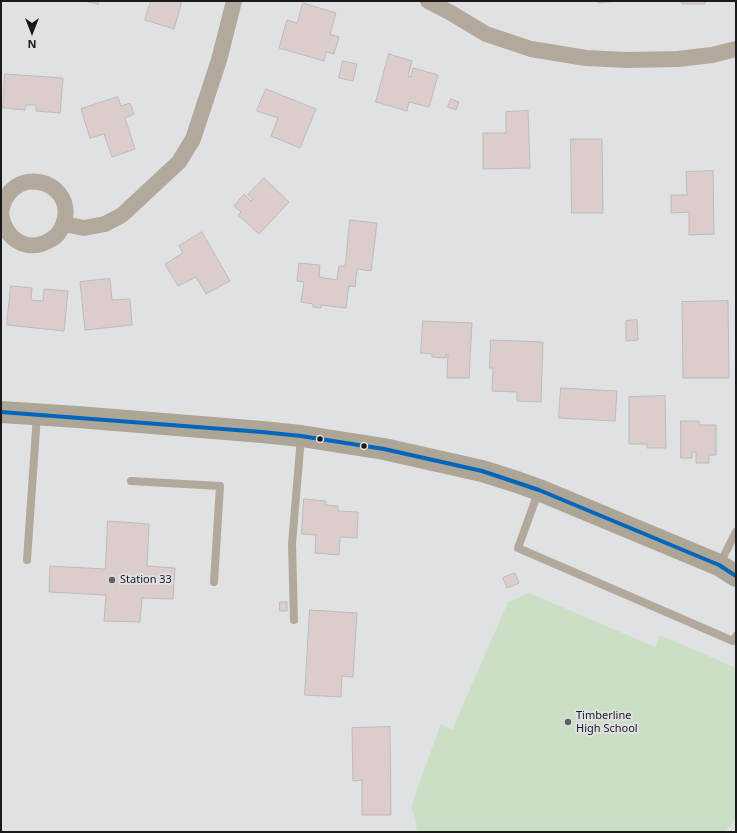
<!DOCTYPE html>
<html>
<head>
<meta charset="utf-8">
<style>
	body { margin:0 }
	#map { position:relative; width:737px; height:833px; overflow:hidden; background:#e0e1e3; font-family:"Noto Sans",sans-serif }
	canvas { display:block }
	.frame { position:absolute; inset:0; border:2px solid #1a1a1c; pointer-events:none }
	.north { position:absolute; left:12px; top:12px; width:40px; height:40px; -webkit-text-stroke:3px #dfe0e4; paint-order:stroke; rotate:180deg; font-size:11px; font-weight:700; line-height:16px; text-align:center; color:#1a1a1c }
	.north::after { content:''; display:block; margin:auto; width:14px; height:18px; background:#1a1a1c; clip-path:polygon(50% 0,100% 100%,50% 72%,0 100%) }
</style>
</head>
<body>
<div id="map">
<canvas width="737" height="833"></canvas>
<div class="frame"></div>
<div class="north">N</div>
</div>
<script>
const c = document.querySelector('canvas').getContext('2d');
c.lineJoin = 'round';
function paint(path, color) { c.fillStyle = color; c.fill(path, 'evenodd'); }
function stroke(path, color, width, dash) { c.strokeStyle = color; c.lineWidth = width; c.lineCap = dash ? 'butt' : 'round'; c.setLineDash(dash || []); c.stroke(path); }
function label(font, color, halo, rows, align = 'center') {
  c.font = font + ' "Noto Sans",sans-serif'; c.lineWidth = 4; c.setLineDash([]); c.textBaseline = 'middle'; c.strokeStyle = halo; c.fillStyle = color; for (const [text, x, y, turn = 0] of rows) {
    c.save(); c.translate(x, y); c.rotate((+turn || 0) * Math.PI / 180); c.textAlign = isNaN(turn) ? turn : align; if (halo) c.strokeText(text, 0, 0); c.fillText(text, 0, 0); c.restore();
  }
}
paint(new Path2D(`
	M 529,593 L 655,647 L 660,635 L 736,668 L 736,818 L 725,832 L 417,832 L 415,819 L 412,808 L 414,798 L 441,724 L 452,730 L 508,602 Z`), '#cadfc4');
const building = new Path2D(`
	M 85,1 L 99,1 L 98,4 Z
	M 151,1 L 182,1 L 174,29 L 145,20 Z
	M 598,1 L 618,1 L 598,3 Z
	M 681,1 L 705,1 L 705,4 L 682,4 Z
	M 303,3 L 336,13 L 330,34 L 339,37 L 334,54 L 326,52 L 324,61 L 279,48 L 287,20 L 297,23 Z
	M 389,54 L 412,61 L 408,76 L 411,77 L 413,68 L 438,75 L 429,107 L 409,102 L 407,111 L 376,102 Z
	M 343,61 L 357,64 L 353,81 L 339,78 Z
	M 5,74 L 63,78 L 60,113 L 36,111 L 36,105 L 26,105 L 25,110 L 3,108 Z
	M 266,89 L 316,109 L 300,148 L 271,136 L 278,118 L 257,111 Z
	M 118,97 L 121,106 L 130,103 L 134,114 L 125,118 L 135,149 L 112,157 L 104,134 L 90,138 L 81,109 Z
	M 451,99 L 459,102 L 456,110 L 448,107 Z
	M 528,111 L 530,168 L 483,169 L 483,133 L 506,133 L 506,112 Z
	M 571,139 L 602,139 L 603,213 L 572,213 Z
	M 713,171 L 714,234 L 689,235 L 689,212 L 671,213 L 671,195 L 687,195 L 686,172 Z
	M 264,178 L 289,202 L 259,234 L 238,215 L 241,212 L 234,206 L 244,194 L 251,201 L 253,199 L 248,195 Z
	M 350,220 L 377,223 L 371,271 L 357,269 L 355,287 L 349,286 L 346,308 L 321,305 L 321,308 L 313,307 L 313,304 L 301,302 L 304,282 L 297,281 L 299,263 L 320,265 L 319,277 L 337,280 L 339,266 L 345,266 Z
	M 202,232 L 230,281 L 206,294 L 196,277 L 178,286 L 165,264 L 183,253 L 179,246 Z
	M 110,279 L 112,300 L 130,299 L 132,325 L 85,330 L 80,282 Z
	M 11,286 L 32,288 L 31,300 L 43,301 L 44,289 L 68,291 L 64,331 L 7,325 Z
	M 728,301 L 729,378 L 683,378 L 682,302 Z
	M 637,320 L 638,340 L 626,341 L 626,321 Z
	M 423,321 L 472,323 L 469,378 L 447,378 L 448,354 L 446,354 L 446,358 L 432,357 L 432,354 L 421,353 Z
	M 491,340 L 543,342 L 541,402 L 517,401 L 517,392 L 492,391 L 493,368 L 490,368 Z
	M 561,388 L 617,391 L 615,421 L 559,418 Z
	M 665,396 L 666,448 L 647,448 L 647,444 L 629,444 L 629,397 Z
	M 681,421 L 699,421 L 699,425 L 716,425 L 716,455 L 709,455 L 709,463 L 696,463 L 696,452 L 692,452 L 692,458 L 681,458 Z
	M 304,499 L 326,501 L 325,505 L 338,506 L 338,511 L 358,512 L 357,538 L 340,537 L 339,555 L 315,553 L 316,535 L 302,534 Z
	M 108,521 L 149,524 L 147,566 L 175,568 L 173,599 L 142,598 L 140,622 L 104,621 L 106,595 L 49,592 L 50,566 L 105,569 Z
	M 515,573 L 519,583 L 507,588 L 503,578 Z
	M 280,602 L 287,602 L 287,611 L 280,611 Z
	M 310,610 L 357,613 L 353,677 L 342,676 L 341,697 L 305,695 Z
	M 390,727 L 391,815 L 362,815 L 362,780 L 353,781 L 352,728 Z`);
paint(building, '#dccdcc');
stroke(building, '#bbbbbc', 1);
stroke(new Path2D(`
	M 131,481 L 220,486 L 214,582
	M 539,490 L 518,548 L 733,641 L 736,636
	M 27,560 L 37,415
	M 719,565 L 736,532
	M 294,620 L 292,544 L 301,437`), '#b2a89c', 8);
stroke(new Path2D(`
	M 428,1 L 451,13 L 486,34 L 531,49 L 586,58 L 627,60 L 678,59 L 712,55 L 736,49
	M 1,212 C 9,164 72,178 65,218 C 63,227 59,236 50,240 C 27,254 5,239 1,214
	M 64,224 L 84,228 L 105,224 L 122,215 L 179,162 L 193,139 L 219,60 L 234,1`), '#b2a89c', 16);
stroke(new Path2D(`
	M 1,412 L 78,417 L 262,432 L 301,436 L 384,449 L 482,471 L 517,482 L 539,490 L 719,565 L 736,576`), '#ada596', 22);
stroke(new Path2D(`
	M 1,412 L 262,432 L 301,436 L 384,449 L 482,471 L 539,490 L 719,565 L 736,576`), '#0065bd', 4);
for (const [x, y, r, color] of [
	[320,439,3.5,"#1a1a1c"],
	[364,446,3.5,"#1a1a1c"],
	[112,580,4,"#5f6062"],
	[568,722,4,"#5f6062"]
]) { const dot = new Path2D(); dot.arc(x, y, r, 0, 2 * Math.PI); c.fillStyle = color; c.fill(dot); stroke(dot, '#dfe0e4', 1.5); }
label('11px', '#1a1a1c', '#dfe0e4', [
	["Station 33",120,580],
	["Timberline",576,716],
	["High School",576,729]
], 'left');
</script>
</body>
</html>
